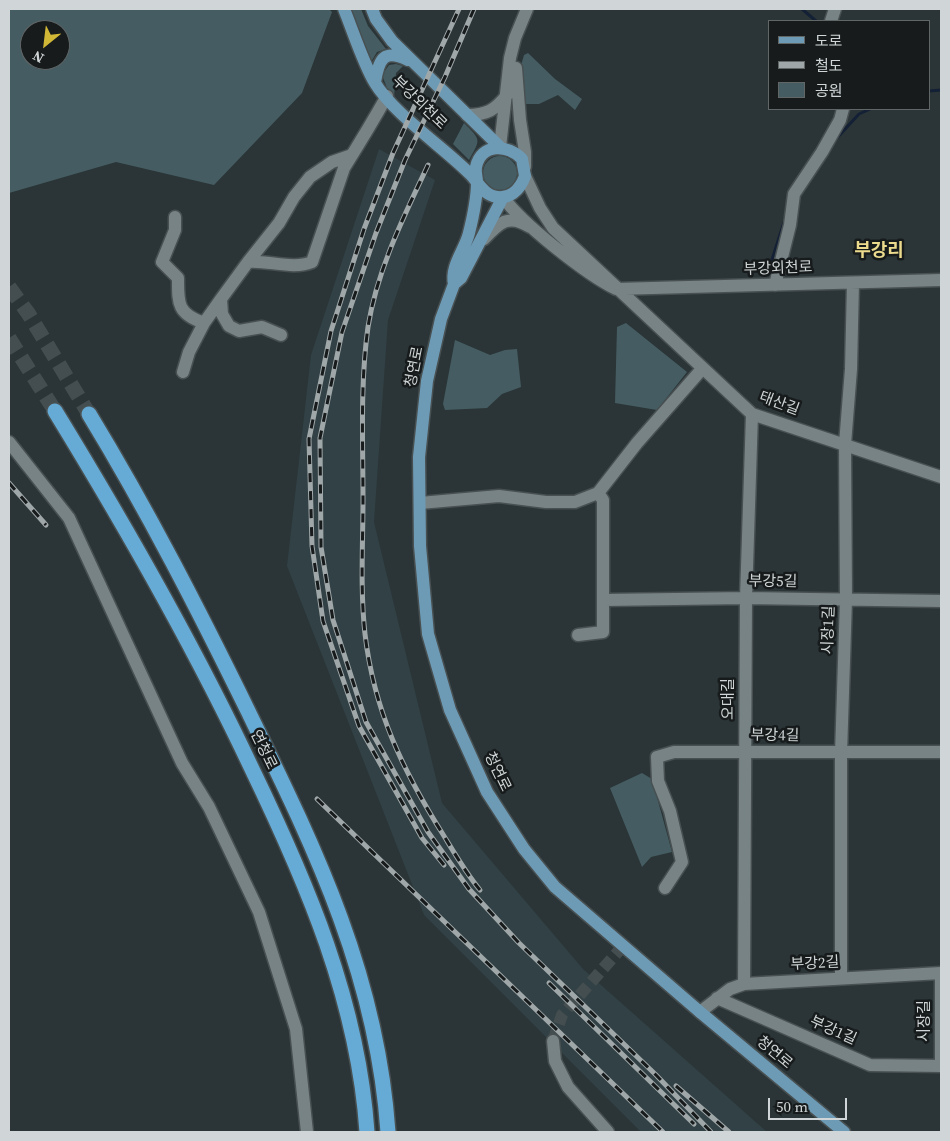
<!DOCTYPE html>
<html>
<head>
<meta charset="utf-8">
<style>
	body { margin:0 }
	#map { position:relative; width:950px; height:1141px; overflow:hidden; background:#2b3537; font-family:"Source Serif 4","Noto Sans KR",serif }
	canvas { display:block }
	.frame { position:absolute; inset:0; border:10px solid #d0d6d7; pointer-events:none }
	.legend { position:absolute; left:768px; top:20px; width:162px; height:90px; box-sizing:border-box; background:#171b1c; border:1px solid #616667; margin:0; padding:6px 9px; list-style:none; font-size:15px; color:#d0d6d7 }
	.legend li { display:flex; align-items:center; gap:10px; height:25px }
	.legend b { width:25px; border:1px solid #616667 }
	.north { position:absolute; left:20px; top:20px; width:50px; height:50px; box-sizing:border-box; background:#171b1c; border:1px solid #616667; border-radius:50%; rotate:209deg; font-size:14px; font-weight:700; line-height:20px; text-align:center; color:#d0d6d7 }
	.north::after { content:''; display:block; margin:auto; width:18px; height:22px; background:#d1b736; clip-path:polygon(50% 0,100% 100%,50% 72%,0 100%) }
	.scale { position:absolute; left:768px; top:1098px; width:79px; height:22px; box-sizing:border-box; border:2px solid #d0d6d7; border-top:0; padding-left:6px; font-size:15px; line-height:18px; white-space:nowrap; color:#d0d6d7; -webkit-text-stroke:4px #171b1c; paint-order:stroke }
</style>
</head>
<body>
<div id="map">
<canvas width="950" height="1141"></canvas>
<div class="frame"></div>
<ul class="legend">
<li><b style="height:6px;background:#6d9bb6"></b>도로</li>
<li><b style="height:6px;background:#a0a7a9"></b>철도</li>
<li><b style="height:14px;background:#455d62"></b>공원</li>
</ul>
<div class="north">N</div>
<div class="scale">50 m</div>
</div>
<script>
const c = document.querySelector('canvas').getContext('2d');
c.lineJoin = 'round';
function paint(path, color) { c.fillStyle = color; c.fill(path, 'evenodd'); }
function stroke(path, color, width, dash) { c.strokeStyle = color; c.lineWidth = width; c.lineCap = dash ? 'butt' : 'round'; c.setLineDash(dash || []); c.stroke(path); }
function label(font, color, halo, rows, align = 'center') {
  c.font = font + ' "Source Serif 4","Noto Sans KR",serif'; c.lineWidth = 5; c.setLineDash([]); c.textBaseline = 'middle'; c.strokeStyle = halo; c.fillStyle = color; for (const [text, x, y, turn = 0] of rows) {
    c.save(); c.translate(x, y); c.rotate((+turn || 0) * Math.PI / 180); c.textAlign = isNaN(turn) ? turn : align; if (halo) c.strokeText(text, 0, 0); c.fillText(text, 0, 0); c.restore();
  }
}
paint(new Path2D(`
	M 379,149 L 435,180 L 388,320 L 374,522 L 442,803 L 583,969 L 767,1132 L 641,1132 L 424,915 L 287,566 L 311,355 Z`), '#314145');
paint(new Path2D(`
	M 9,9 L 329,9 L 332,12 L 302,93 L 214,185 L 116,162 L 9,193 ZM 30,30 L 60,30 L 60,60 L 30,60 Z
	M 348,9 L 361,9 L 368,26 L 386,49 L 377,52 L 371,62 Z
	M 528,53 L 555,79 L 582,99 L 575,110 L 558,95 L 539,104 L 526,104 L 520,69 L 524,55 Z
	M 396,64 L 403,66 L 396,73 L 394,97 L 387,88 L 382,75 L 389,65 Z
	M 464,123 C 481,140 481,139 469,160 L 453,144 Z
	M483 173a17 17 0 1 1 34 0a17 17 0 1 1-34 0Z
	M 626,323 L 687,372 L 657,410 L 615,403 L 617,327 Z
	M 455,340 L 490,355 L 505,350 L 517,349 L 521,387 L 502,394 L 487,408 L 445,410 L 443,404 Z
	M 642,773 L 652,779 L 672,852 L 651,857 L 642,867 L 610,788 Z`), '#455d62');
stroke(new Path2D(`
	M 802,9 L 816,21
	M 929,91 L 941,90
	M 835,140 L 859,114 L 870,109
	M 770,266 L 785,219`), '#132035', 3);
stroke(new Path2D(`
	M 553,1041 L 562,1015 L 623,946`), '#444d4f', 12, [12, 6]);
stroke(new Path2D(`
	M 9,287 L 28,313 L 89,414
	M 9,338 L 55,411`), '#444d4f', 15, [15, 8]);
const minor = new Path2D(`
	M 831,21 L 835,9
	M 516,68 L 520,120 L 525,152 L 525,167
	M 467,115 C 487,115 495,110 507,95
	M 500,147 L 510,58 L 515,38 L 527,9
	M 352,155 L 332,162 L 310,177 L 294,197 L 279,223 L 248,262 C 268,260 293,270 312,262 L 344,168 C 359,144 373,121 387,96
	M 525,176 L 540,208 L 553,228 L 752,414 L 941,477
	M 503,197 C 522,224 586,274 616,289 L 941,280
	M 175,217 L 175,230 L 162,262 L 178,278 C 178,303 177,314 204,323 L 221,299
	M 484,239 C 499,223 508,213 530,227
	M 248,262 L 221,299 L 222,314 L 229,326 L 239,331 L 262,327 L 281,335
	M 775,285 L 790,225 L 794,194 L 822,152 L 840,120 L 843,109
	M 183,372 L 189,352 L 204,323
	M 9,442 L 69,518 L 182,763 L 209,807 L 259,912 L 296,1029 L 307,1132
	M 420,503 L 499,496 L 546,502 L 575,502 L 598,493 L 637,443 L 702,369
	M 604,600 L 746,598 L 941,601
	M 578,635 L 603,632 L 603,500 L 598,493
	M 665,888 L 682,862 L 670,811 L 658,781 L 657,757 L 674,752 L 941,752
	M 841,978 L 841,754 L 846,599 L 845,444 L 851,369 L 853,283
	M 744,984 L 746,598 L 752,414
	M 717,998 L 870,1065 L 941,1066
	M 700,1012 L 730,989 L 744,984 L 941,973
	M 553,1041 L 555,1061 L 568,1087 L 608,1132
	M 941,1066 L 941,975`);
const major = new Path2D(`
	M 344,9 C 353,31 363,63 375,83 C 393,113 443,147 469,173 C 477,180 482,193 493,196 C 509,201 520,190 525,176 L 522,159 C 508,144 481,143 476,167 C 475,172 477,177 477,182 C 477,199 473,217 469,233 C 465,250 450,266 454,284
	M 372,9 L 376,19 L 392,41 L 500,147
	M 375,82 C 379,58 384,49 408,60
	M 454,284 L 441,319 L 427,381 L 419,457 L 420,546 L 428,634 L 450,710 L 487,792 L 524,849 L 555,887 L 700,1012 L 844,1132
	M 454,284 L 461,278 L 503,197`);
const highway = new Path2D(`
	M 55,411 C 126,527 193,644 251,767 C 307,883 358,1001 367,1132
	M 89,414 C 148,511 199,611 249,713 C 316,851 377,975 388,1132`);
stroke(minor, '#485052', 15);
stroke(major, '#485052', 15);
stroke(highway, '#485052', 18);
stroke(minor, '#788386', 12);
stroke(major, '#6d9bb6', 12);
stroke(highway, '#65abd6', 15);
const rail = new Path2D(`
	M 474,9 L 445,77 L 405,160 L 376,233 L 342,332 L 320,438 L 321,547 L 333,620 L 366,722 L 428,832 L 469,889 L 519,943 L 656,1075 L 711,1132
	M 428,165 C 404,216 377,270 368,327 C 360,384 363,442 363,499 C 363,544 360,589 365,634 C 374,711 403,771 444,836 C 455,854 466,873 480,890
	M 9,483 L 46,525
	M 317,799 L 663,1132
	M 444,865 L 422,838 L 359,726 L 323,621 L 312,546 L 309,439 L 331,331 L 364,229 L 393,153 L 459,9
	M 549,983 L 694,1124
	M 676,1086 L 729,1132`);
stroke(rail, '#a0a7a9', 5);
stroke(rail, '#171b1c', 3, [9]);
label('15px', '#d0d6d7', '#171b1c', [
	["부강외천로",419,103,44],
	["부강외천로",778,269,-2],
	["청연로",415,367,-79],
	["태산길",779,404,20],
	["부강5길",773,582,1],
	["시장1길",829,630,-88],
	["오대길",729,699,-90],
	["부강4길",775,736,1],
	["연청로",263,750,64],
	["청연로",497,772,64],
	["부강2길",815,964,-3],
	["시장길",925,1021,-90],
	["부강1길",833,1031,24],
	["청연로",774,1053,40]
]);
label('bold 18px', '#ecdb8d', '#171b1c', [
	["부강리",879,251]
]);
</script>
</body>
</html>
